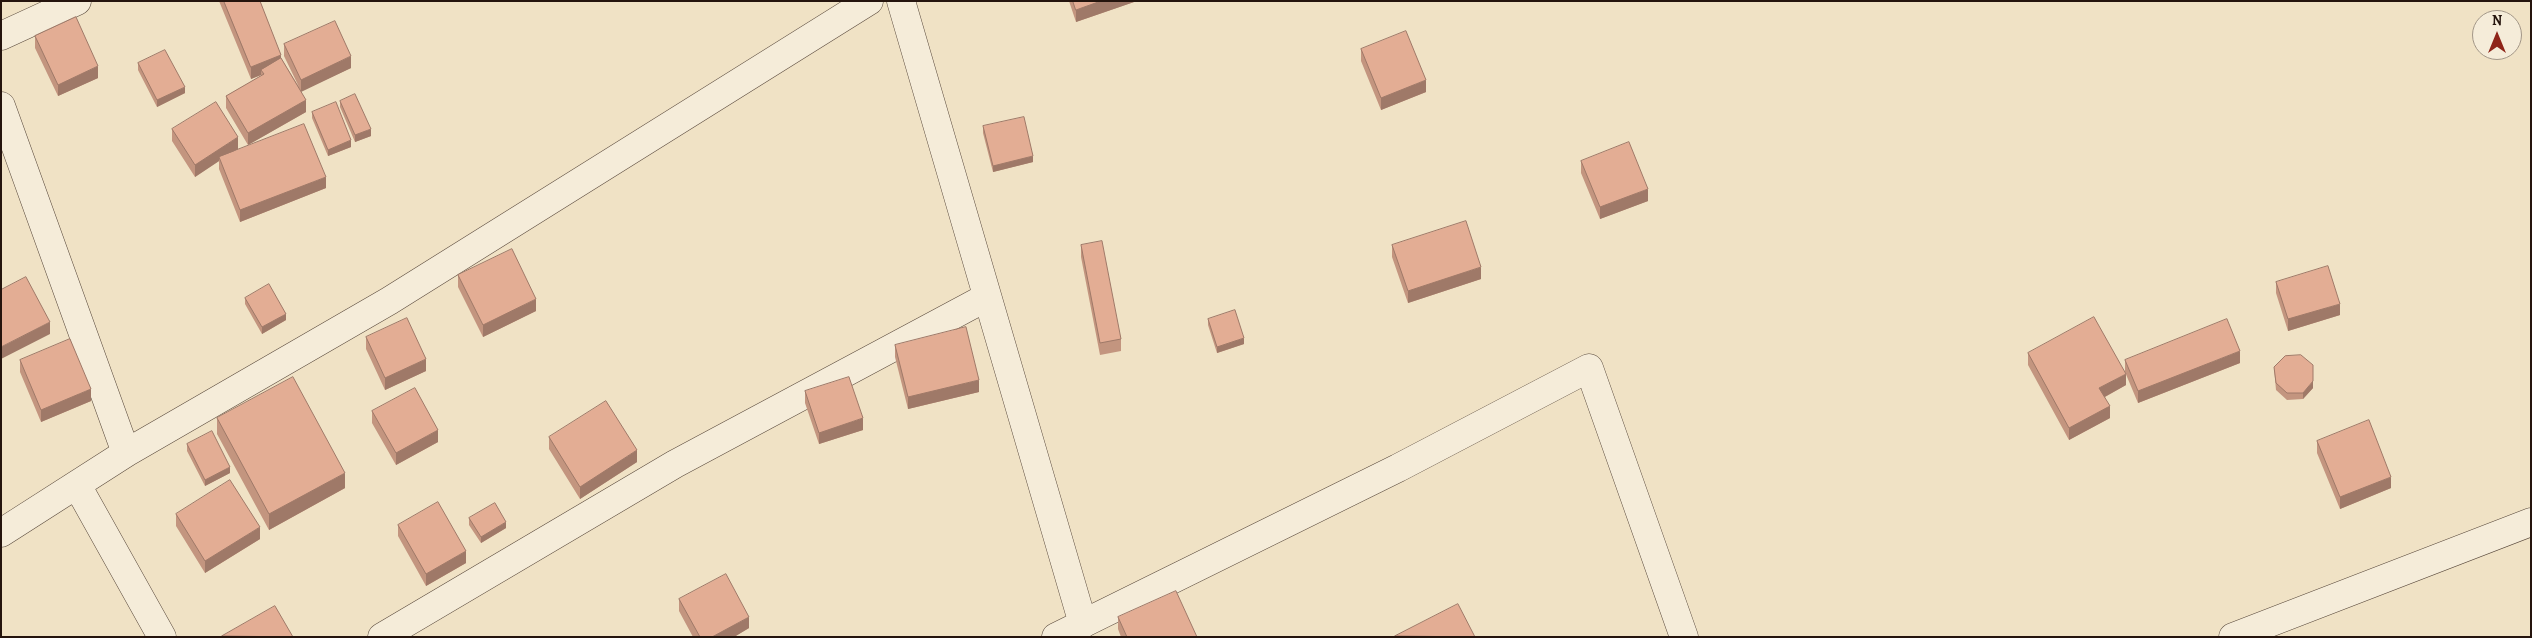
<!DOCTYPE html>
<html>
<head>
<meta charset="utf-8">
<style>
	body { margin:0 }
	#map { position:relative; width:2532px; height:638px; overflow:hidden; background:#f0e2c5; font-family:Alegreya,serif }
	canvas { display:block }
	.frame { position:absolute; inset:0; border:2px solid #25140d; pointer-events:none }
	.north { position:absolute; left:2472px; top:10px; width:50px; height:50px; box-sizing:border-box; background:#f5ecd9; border:1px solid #a29687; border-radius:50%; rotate:0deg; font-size:14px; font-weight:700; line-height:20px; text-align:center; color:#25140d }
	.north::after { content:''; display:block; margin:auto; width:18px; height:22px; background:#8f2418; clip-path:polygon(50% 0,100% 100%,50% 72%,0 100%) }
</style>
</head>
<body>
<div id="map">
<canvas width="2532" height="638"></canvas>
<div class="frame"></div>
<div class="north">N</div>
</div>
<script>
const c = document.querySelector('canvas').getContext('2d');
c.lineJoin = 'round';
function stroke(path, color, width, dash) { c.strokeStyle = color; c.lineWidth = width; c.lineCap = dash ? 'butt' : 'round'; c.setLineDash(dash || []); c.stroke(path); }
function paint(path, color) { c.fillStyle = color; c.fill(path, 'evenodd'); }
const minor = new Path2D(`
	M 901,1 L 1083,624
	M 1,36 L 77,1
	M 1,106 L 126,453
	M 77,485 L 162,637
	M 1,533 L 126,453 L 389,301 L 869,1
	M 382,637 L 675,464 L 987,297
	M 1056,637 L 1398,468 L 1589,368 L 1684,637
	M 2233,637 L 2531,522`);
stroke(minor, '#58483b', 29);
stroke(minor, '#f5ecd9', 28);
paint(new Path2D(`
	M 219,1 L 260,1 L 281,58 L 299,87 L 284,56 L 284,44 L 351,68 L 301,91 L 306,112 L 248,145 L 226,108 L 226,96 L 261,76 L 261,75 L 251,79 Z
	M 1069,1 L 1134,1 L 1134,2 L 1076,22 Z
	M 35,36 L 98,78 L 58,96 L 35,48 Z
	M 1361,49 L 1426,92 L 1381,110 L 1361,61 Z
	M 138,63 L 185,93 L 157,107 L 138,70 Z
	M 340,101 L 371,136 L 355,142 L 340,107 Z
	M 312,112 L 351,147 L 328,156 L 312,118 Z
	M 983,126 L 1033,162 L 993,172 L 983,133 Z
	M 172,129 L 238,149 L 234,151 L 326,188 L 240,222 L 219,169 L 219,161 L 195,177 L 172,141 Z
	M 1581,161 L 1648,201 L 1600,219 L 1581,173 Z
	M 1081,245 L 1121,339 L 1121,351 L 1100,355 L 1081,257 Z
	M 1392,245 L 1481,279 L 1408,303 L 1392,257 Z
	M 458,275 L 536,311 L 483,337 L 458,287 Z
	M 2276,282 L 2340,315 L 2288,331 L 2276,293 Z
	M 245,298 L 286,320 L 262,334 L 245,304 Z
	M 1208,319 L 1244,344 L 1217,353 L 1208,325 Z
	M 366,337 L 426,371 L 385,390 L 366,349 Z
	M 895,345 L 979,392 L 908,409 L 895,357 Z
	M 2028,353 L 2126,385 L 2105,397 L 2110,418 L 2069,440 L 2028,365 Z
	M 20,360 L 91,401 L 41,422 L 20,372 Z
	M 2125,360 L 2240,363 L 2138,403 L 2125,372 Z
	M 2274,367 L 2313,388 L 2303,399 L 2287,400 L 2276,390 Z
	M 805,391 L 863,430 L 819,444 L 805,403 Z
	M 372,411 L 438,442 L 396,465 L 372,423 Z
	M 217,418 L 345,488 L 269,530 L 217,434 Z
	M 549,437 L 637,462 L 580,499 L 549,449 Z
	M 2317,441 L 2391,488 L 2340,509 L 2317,453 Z
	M 187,444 L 230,473 L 205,486 L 187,451 Z
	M 176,514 L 260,539 L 205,573 L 176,526 Z
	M 469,518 L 506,528 L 481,543 L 469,525 Z
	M 398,525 L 466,563 L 426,586 L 398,536 Z
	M 679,599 L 749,628 L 734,637 L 693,637 L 679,611 Z
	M 1118,617 L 1197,637 L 1121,637 L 1118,629 Z`), '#c3957f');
paint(new Path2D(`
	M 1101,1 L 1134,1 L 1134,2 L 1076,22 L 1076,10 Z
	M 281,55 L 281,67 L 261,70 L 261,75 L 251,79 L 251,67 Z
	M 351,56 L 351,68 L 301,92 L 301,80 Z
	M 98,66 L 98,78 L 58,96 L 58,85 Z
	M 1426,80 L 1426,92 L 1381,110 L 1381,98 Z
	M 185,87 L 185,93 L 157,107 L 157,100 Z
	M 306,100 L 306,112 L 248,145 L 248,133 Z
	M 371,129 L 371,136 L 355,142 L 355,135 Z
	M 238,137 L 238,149 L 220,160 L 219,157 L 219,161 L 195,177 L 195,165 Z
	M 351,140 L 351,147 L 328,156 L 328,150 Z
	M 1033,156 L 1033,162 L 993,172 L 993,166 Z
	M 326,177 L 326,188 L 240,222 L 240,210 Z
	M 1648,189 L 1648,201 L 1600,219 L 1600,207 Z
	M 1481,267 L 1481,279 L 1408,303 L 1408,291 Z
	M 536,299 L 536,311 L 483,337 L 483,325 Z
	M 2340,304 L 2340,315 L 2288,331 L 2288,319 Z
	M 286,314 L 286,320 L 262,334 L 262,327 Z
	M 50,322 L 50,334 L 1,359 L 1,347 Z
	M 1244,338 L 1244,344 L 1217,353 L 1217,347 Z
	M 2240,351 L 2240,363 L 2138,403 L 2138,391 Z
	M 426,359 L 426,371 L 385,390 L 385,378 Z
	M 2126,374 L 2126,385 L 2099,400 L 2099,388 Z
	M 979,380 L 979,392 L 908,409 L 908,397 Z
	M 2313,381 L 2313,388 L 2303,399 L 2303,393 Z
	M 91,389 L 91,401 L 41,422 L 41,410 Z
	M 2110,406 L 2110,418 L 2069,440 L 2069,428 Z
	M 863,418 L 863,430 L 819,444 L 819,433 Z
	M 438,430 L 438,442 L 396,465 L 396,453 Z
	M 637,450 L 637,462 L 580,499 L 580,487 Z
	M 230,467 L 230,473 L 205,486 L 205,480 Z
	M 345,473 L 345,488 L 269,530 L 269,514 Z
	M 2391,477 L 2391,488 L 2340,509 L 2340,497 Z
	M 506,522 L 506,528 L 481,543 L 481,537 Z
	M 260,527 L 260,539 L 205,573 L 205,561 Z
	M 466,551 L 466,563 L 426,586 L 426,574 Z
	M 749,617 L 749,628 L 734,637 L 712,637 Z`), '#9f7968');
const building = new Path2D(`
	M 224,1 L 260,1 L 281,55 L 251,67 Z
	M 1073,1 L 1101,1 L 1076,10 Z
	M 76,17 L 98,66 L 58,85 L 35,36 Z
	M 335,21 L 351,56 L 301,80 L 284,44 Z
	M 1406,31 L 1426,80 L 1381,98 L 1361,49 Z
	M 165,50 L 185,87 L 157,100 L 138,63 Z
	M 281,58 L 306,100 L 248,133 L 226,96 L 264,74 L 261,70 Z
	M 355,94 L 371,129 L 355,135 L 340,101 Z
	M 216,102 L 238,137 L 195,165 L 172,129 Z
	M 336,102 L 351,140 L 328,150 L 312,112 Z
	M 1024,117 L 1033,156 L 993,166 L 983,126 Z
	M 304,124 L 326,177 L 240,210 L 219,157 Z
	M 1629,142 L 1648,189 L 1600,207 L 1581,161 Z
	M 1466,221 L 1481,267 L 1408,291 L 1392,245 Z
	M 1102,241 L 1121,339 L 1100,343 L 1081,245 Z
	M 512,249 L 536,299 L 483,325 L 458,275 Z
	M 2328,266 L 2340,304 L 2288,319 L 2276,282 Z
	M 26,277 L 50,322 L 1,347 L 1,290 Z
	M 269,284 L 286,314 L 262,327 L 245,298 Z
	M 1235,310 L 1244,338 L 1217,347 L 1208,319 Z
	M 2094,317 L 2126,374 L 2099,388 L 2110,406 L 2069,428 L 2028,353 Z
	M 407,318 L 426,359 L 385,378 L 366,337 Z
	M 2227,319 L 2240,351 L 2138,391 L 2125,360 Z
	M 966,327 L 979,380 L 908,397 L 895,345 Z
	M 70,339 L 91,389 L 41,410 L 20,360 Z
	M 2301,355 L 2313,365 L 2313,381 L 2303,393 L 2287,393 L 2276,383 L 2274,367 L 2285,356 Z
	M 293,377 L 345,473 L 269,514 L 217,418 Z
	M 849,377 L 863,418 L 819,433 L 805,391 Z
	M 415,388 L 438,430 L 396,453 L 372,411 Z
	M 606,401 L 637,450 L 580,487 L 549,437 Z
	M 2369,420 L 2391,477 L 2340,497 L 2317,441 Z
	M 212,431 L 230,467 L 205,480 L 187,444 Z
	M 230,480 L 260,527 L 205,561 L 176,514 Z
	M 438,502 L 466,551 L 426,574 L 398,525 Z
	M 495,503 L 506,522 L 481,537 L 469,518 Z
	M 726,574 L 749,617 L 712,637 L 700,637 L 679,599 Z
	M 1176,591 L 1197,637 L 1127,637 L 1118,617 Z
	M 1458,604 L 1475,637 L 1395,636 Z
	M 275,606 L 293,637 L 222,636 Z`);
paint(building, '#e3ad94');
stroke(building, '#9f7968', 1);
</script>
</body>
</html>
